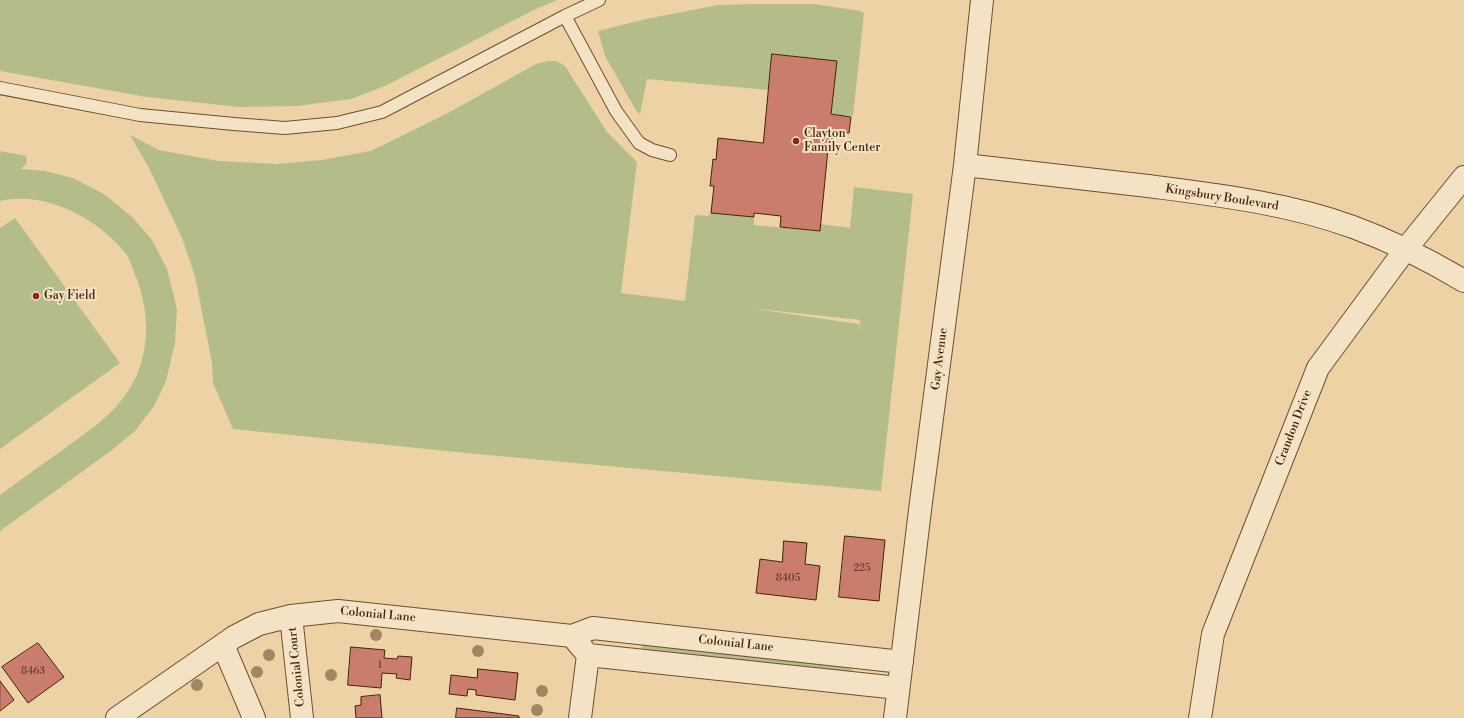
<!DOCTYPE html>
<html>
<head>
<meta charset="utf-8">
<style>
	body { margin:0 }
	canvas { display:block; background:#edd2a5 }
</style>
</head>
<body>
<canvas width="1464" height="718"></canvas>
<script>
const c = document.querySelector('canvas').getContext('2d');
c.lineJoin = 'round';
function paint(path, color) { c.fillStyle = color; c.fill(path, 'evenodd'); }
function stroke(path, color, width, dash) { c.strokeStyle = color; c.lineWidth = width; c.lineCap = dash ? 'butt' : 'round'; c.setLineDash(dash || []); c.stroke(path); }
function label(font, color, halo, rows, align = 'center') {
  c.font = font + ' "Libre Bodoni",serif'; c.lineWidth = 4; c.setLineDash([]); c.textBaseline = 'middle'; c.strokeStyle = halo; c.fillStyle = color; for (const [text, x, y, turn = 0] of rows) {
    c.save(); c.translate(x, y); c.rotate((+turn || 0) * Math.PI / 180); c.textAlign = isNaN(turn) ? turn : align; if (halo) c.strokeText(text, 0, 0); c.fillText(text, 0, 0); c.restore();
  }
}
paint(new Path2D(`
	M 0,0 L 557,0 L 536,9 L 385,86 L 351,99 L 297,106 L 239,107 L 147,97 L 0,71 Z
	M 755,4 L 815,4 L 860,11 L 864,13 L 853,116 L 831,114 L 836,61 L 773,54 L 769,90 L 647,79 L 640,114 L 637,112 L 605,56 L 598,31 L 646,19 L 718,5 Z
	M 548,61 L 556,61 L 565,66 L 607,132 L 637,162 L 621,293 L 685,301 L 695,215 L 708,216 L 711,213 L 754,217 L 754,225 L 819,231 L 820,224 L 850,228 L 854,187 L 913,194 L 881,491 L 466,453 L 233,429 L 213,383 L 212,363 L 195,276 L 182,238 L 149,168 L 130,135 L 159,150 L 219,161 L 276,164 L 322,160 L 371,151 L 446,114 L 536,64 ZM 749,308 L 860,320 L 859,332 L 859,324 Z
	M 0,151 L 26,156 L 27,163 L 21,169 L 45,171 L 73,178 L 104,194 L 132,217 L 152,240 L 167,269 L 177,309 L 175,343 L 166,381 L 154,406 L 135,431 L 112,450 L 0,531 L 0,495 C 20,480 41,465 61,451 C 87,432 113,416 130,388 C 132,384 135,379 137,375 C 151,341 148,305 134,272 C 132,267 130,260 127,255 C 99,219 47,190 0,201 Z
	M 15,218 L 120,363 L 0,449 L 0,228 Z
	M 644,643 L 848,667 L 852,670 L 852,674 L 646,652 L 641,648 Z`), '#b4bd8a');
const building = new Path2D(`
	M 772,54 L 837,61 L 831,114 L 851,117 L 849,133 L 833,131 L 832,139 L 829,139 L 820,231 L 780,227 L 781,216 L 754,213 L 754,217 L 711,213 L 714,186 L 710,186 L 713,159 L 716,160 L 718,138 L 763,143 Z
	M 845,536 L 885,540 L 879,601 L 839,597 Z
	M 784,541 L 807,543 L 805,564 L 820,566 L 816,600 L 756,593 L 760,559 L 782,562 Z
	M 38,643 L 64,677 L 28,703 L 2,667 Z
	M 351,647 L 385,650 L 384,658 L 397,659 L 398,656 L 412,657 L 410,680 L 396,678 L 397,674 L 382,673 L 381,688 L 348,685 Z
	M 478,669 L 518,673 L 515,700 L 476,695 L 476,690 L 468,689 L 467,696 L 449,694 L 451,675 L 477,678 Z
	M 0,681 L 14,700 L 0,711 Z
	M 380,695 L 382,718 L 356,718 L 355,706 L 361,705 L 361,697 Z
	M 457,708 L 519,716 L 519,718 L 456,718 Z`);
paint(building, '#cb7d6d');
stroke(building, '#42230b', 1);
const lane = new Path2D(`
	M 565,16 L 616,111 L 639,143 L 652,150 L 670,155
	M 0,88 L 140,115 L 234,124 L 285,128 L 337,123 L 382,112 L 565,16 L 599,0`);
const street = new Path2D(`
	M 965,165 C 1026,172 1087,179 1148,186 C 1217,195 1287,203 1353,227 C 1391,241 1429,260 1464,281
	M 291,616 L 302,718
	M 572,636 L 588,655 L 898,688
	M 223,645 L 254,718
	M 117,718 L 234,637 L 259,624 L 291,616 L 338,611 L 572,636 L 593,628 L 902,662
	M 580,718 L 588,655
	M 895,718 L 920,510 L 965,165 L 982,0
	M 1200,718 L 1213,634 L 1318,368 L 1405,250 L 1464,177`);
stroke(lane, '#6d4f32', 14);
stroke(street, '#6d4f32', 24);
stroke(lane, '#f3e2c4', 12);
stroke(street, '#f3e2c4', 22);
c.fillStyle = '#9e8762';
for (const [x, y] of [
	[376,635],
	[478,651],
	[269,655],
	[257,672],
	[331,675],
	[197,685],
	[542,691],
	[537,710]
]) { c.beginPath(); c.arc(x, y, 6, 0, 2 * Math.PI); c.fill(); }
for (const [x, y, r, color] of [
	[796,141,4,"#8f2418"],
	[36,296,4,"#8f2418"]
]) { const dot = new Path2D(); dot.arc(x, y, r, 0, 2 * Math.PI); c.fillStyle = color; c.fill(dot); stroke(dot, '#f3e2c4', 1.5); }
label('10px', '#643a24', null, [
	["225",862,569],
	["8405",788,579],
	["1",380,666],
	["8463",33,672]
]);
label('12px', '#42230b', '#f3e2c4', [
	["Clayton",804,134],
	["Family Center",804,148],
	["Gay Field",44,296]
], 'left');
label('12px', '#42230b', '#f3e2c4', [
	["Kingsbury Boulevard",1222,198,9],
	["Gay Avenue",940,359,-83],
	["Crandon Drive",1294,428,-69],
	["Colonial Lane",378,615,5],
	["Colonial Lane",736,644,6],
	["Colonial Court",297,667,-96]
]);
</script>
</body>
</html>
